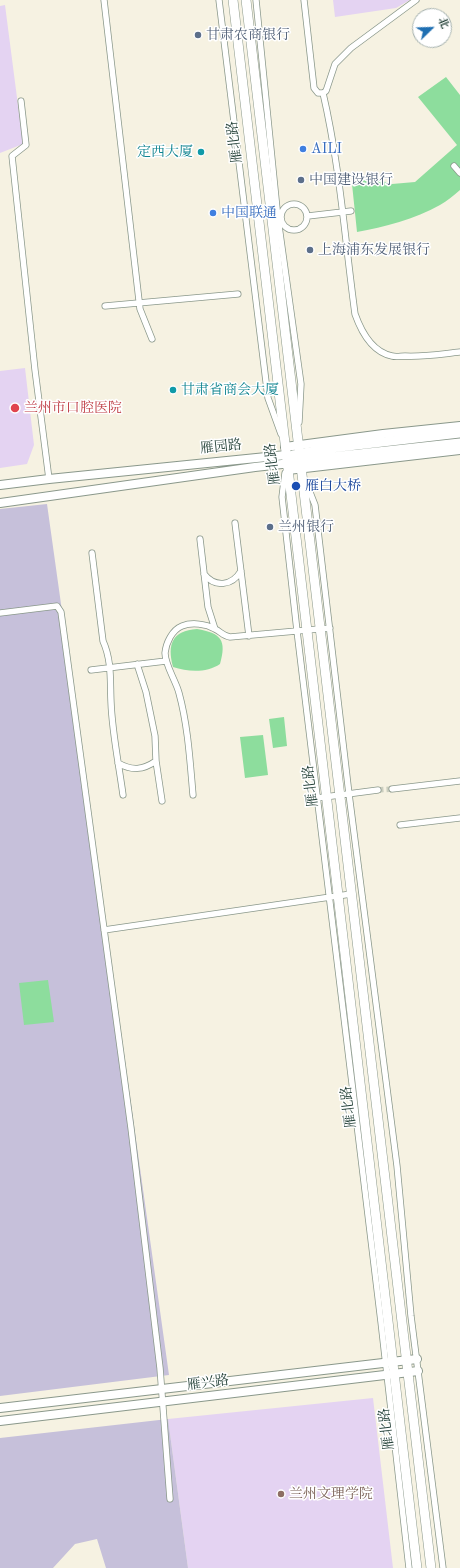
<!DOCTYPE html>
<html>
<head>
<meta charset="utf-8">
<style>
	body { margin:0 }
	#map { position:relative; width:460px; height:1568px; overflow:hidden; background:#f6f2e2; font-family:"Old Standard TT","Noto Serif SC",serif }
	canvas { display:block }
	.north { position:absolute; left:412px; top:8px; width:40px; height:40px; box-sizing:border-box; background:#fff; border:1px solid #a5b1ae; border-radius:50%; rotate:67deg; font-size:11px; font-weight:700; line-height:16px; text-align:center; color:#1f3d34 }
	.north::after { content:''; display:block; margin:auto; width:14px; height:18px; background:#1f6fb2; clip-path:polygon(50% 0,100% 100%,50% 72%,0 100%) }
</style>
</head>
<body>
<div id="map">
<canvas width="460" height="1568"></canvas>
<div class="north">北</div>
</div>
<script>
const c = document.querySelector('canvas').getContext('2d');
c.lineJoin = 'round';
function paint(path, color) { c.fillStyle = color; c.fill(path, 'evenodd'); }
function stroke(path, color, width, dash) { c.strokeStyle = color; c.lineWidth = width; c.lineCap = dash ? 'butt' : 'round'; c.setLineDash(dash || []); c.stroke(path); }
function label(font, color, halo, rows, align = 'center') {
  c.font = font + ' "Old Standard TT","Noto Serif SC",serif'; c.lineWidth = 3; c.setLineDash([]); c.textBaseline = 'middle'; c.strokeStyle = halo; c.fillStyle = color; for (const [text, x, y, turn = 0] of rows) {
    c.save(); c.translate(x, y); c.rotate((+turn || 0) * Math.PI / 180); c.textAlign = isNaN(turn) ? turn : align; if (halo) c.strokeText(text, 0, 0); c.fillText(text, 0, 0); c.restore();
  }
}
paint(new Path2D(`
	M 333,0 L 410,0 L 396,8 L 335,17 Z
	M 5,5 L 23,144 L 0,153 L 0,6 Z
	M 25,368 L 34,445 L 27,464 L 0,468 L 0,371 Z
	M 373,1398 L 393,1568 L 188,1568 L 168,1419 Z`), '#e4d3f2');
paint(new Path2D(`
	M 47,504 L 169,1375 L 0,1396 L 0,509 Z
	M 168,1419 L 188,1568 L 106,1568 L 97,1539 L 75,1544 L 53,1568 L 0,1568 L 0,1438 Z`), '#c6c0da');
paint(new Path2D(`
	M 446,77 L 460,95 L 460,190 C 454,195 447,201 440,205 C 415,219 384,227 357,232 L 352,184 L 358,181 L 373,178 L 392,184 L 415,182 L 457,145 L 418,97 Z
	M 197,629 C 221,633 227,640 220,664 C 207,673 188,672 173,667 C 167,644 172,631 197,629 Z
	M 284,717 L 287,746 L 273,748 L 269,719 Z
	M 263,735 L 268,775 L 245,778 L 240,737 Z
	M 48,980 L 54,1022 L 24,1025 L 19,983 Z`), '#8ddd9d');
stroke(new Path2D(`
	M 378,790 L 392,789`), '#cbcebf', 5.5, [5.5, 3]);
const street = new Path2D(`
	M 104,0 L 140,309 L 152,339
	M 219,0 L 268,398 L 281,434
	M 256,0 L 278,219 L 301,384 L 299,422
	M 304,0 L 314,88 L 318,93 L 323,93 L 326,91 L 335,64 L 351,48 L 416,0
	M 323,93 C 340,166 345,241 355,314 C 361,331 372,352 392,356 C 396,357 401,356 405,356 C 423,357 441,354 460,352
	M 21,101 L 26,145 L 12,156 L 35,370 L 49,479
	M 454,166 L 460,173
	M281 217a13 13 0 1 1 26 0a13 13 0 1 1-26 0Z
	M 308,216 L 351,211
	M 105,306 L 238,294
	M 285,473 L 282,497 L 297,631 L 381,1322 L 409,1568
	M 306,482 L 315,505 L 349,794 L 397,1166 L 411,1316 L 443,1568
	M 235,523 L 249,636
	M 200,539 L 208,607 L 215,629
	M 92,553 L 103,641 C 112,661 110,681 111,702 C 112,732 119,765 123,795
	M 204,574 C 215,588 232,586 241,571
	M 0,613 L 57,606 L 61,612 L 131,1128 L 160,1368 L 170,1499
	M 91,670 L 166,661
	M 156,761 L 162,801
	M 118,763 C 132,771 143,770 156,761 L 155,736 L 146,692 L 137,664
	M 392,789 L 460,781
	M 193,795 C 190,761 188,726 179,693 C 176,681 165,665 165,653 C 166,643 172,630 182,626 C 192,622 206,624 215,629 C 221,632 223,636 230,637 L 330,628
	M 317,798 L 378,790
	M 400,825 L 460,818
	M 104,930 L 351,894`);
const secondary = new Path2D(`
	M 285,447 L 383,434 L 460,426
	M 288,470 L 460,450
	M 0,485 L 49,479 L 286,455
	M 0,503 L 255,467 L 300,462
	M 0,1408 L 417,1359
	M 0,1421 L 418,1371`);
const primary = new Path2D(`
	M 233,0 L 417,1568
	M 246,0 L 431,1568
	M 293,455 L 331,448 L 460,433
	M 300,462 L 332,457 L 460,443`);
stroke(street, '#8a988b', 7);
stroke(secondary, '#8a988b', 10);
stroke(primary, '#8a988b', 10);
stroke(street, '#fff', 5.5);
stroke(secondary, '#fff', 8);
stroke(primary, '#fff', 9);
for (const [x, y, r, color] of [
	[198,35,4,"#5c6f8a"],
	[303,149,4,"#3f7fe0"],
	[201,152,4,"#0f9aa8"],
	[301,180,4,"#5c6f8a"],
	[213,213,4,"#3f7fe0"],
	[310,250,4,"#5c6f8a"],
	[173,390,4,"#0f9aa8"],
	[15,408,5,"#e0444e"],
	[296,486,5,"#1a4fb4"],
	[270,527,4,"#5c6f8a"],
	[281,1494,4,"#8d6e63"]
]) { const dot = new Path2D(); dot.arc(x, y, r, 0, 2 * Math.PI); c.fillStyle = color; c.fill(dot); stroke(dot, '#fff', 1.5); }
label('14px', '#4e5e75', '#fff', [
	["甘肃农商银行",206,35],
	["中国建设银行",309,180],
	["上海浦东发展银行",318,250],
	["兰州银行",278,527]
], 'left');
label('14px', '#1f3d34', '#fff', [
	["雁北路",235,142,-97],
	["雁园路",221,447,-6],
	["雁北路",273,464,-97],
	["雁北路",311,786,-97],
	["雁北路",349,1107,-97],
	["雁兴路",208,1383,-7],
	["雁北路",387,1429,-97]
]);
label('14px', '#366cbe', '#fff', [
	["AILI",311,149],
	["中国联通",221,213]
], 'left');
label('14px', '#0d838f', '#fff', [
	["定西大厦",193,152],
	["甘肃省商会大厦",181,390,"left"]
], 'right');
label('14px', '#be3a42', '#fff', [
	["兰州市口腔医院",24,408]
], 'left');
label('14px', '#164399', '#fff', [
	["雁白大桥",305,486]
], 'left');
label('14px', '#785e54', '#fff', [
	["兰州文理学院",289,1494]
], 'left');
</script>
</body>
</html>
